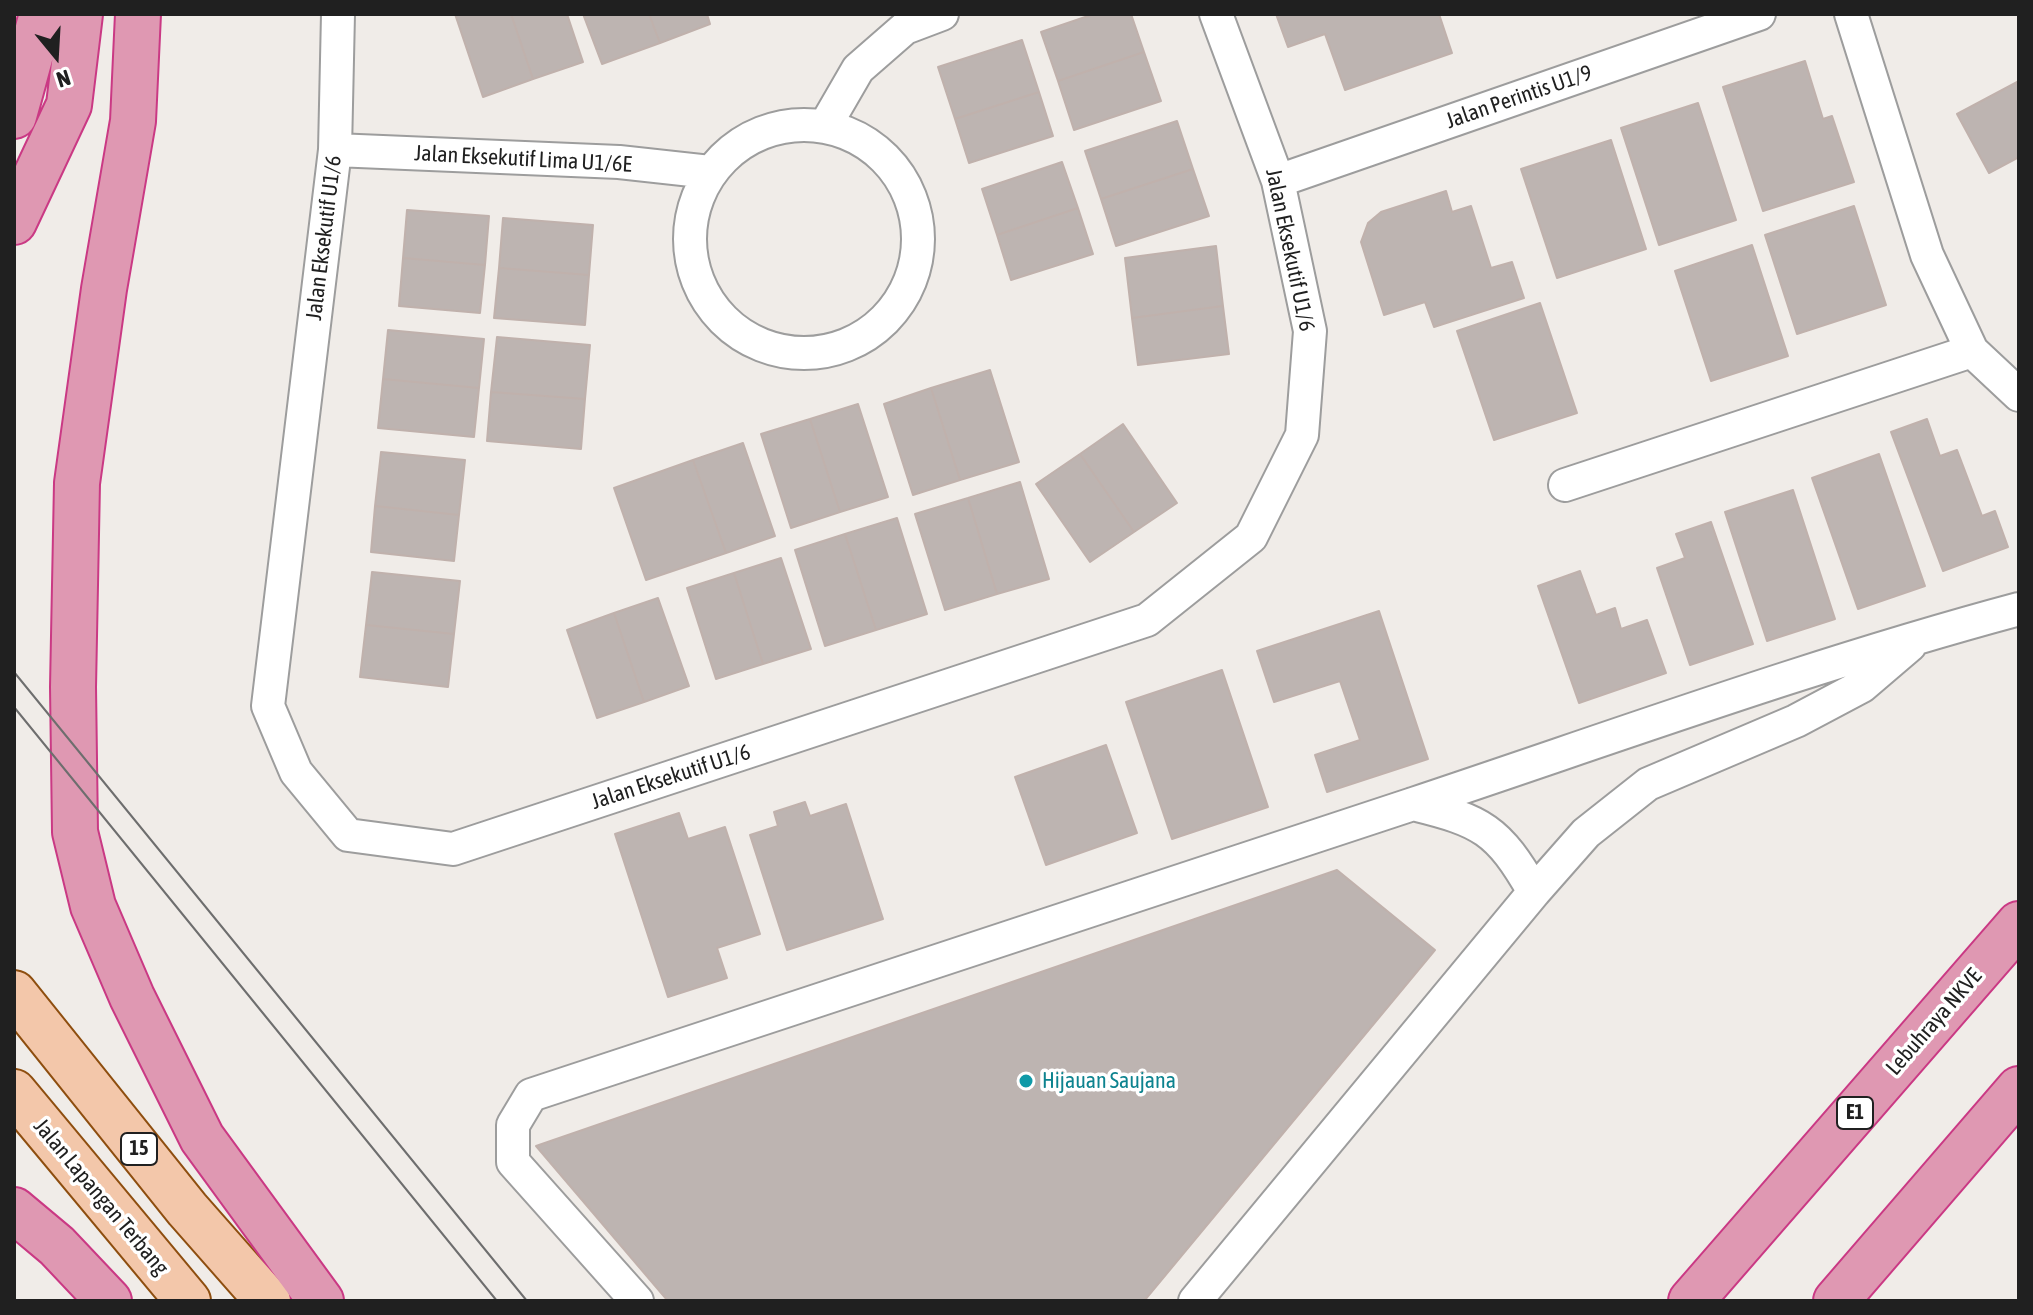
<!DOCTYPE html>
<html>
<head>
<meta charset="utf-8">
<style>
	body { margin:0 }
	#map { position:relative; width:2033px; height:1315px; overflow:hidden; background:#f0ece8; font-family:"Asap Condensed",sans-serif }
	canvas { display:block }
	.frame { position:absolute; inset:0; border:16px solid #202020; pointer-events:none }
	.north { position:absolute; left:16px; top:16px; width:80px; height:80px; -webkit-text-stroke:6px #fff; paint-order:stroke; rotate:162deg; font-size:22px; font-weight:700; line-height:32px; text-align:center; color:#202020 }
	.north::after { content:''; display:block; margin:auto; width:28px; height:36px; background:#202020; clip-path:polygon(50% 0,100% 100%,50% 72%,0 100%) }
</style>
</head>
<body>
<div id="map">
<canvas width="2033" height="1315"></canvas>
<div class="frame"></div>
<div class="north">N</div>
</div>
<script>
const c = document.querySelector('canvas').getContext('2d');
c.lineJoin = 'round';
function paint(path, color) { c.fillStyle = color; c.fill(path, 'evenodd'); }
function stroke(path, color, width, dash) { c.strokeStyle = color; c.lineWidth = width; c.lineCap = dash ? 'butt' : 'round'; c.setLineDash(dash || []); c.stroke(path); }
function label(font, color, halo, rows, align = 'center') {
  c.font = font + ' "Asap Condensed",sans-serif'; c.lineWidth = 7; c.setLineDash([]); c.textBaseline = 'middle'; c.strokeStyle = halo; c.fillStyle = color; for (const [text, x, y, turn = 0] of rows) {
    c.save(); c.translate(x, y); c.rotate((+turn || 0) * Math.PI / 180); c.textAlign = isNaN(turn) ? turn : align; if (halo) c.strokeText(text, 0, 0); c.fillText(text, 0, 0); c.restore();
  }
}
const building = new Path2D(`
	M 455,14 L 511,14 L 533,79 L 483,97 Z
	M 511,14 L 567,14 L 583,62 L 533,79 Z
	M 583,14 L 649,14 L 660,43 L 602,64 Z
	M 649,14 L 707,14 L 710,24 L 660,43 Z
	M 1094,14 L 1131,14 L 1144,52 L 1058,81 L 1041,32 Z
	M 1276,14 L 1439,14 L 1452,53 L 1345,90 L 1325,34 L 1288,47 Z
	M 1022,40 L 1039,92 L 955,119 L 938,67 Z
	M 1144,52 L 1161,101 L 1074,130 L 1058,81 Z
	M 1805,61 L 1823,119 L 1832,116 L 1854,182 L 1763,211 L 1723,87 Z
	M 2019,81 L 2019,157 L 1989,173 L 1957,114 Z
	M 1039,92 L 1053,136 L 969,163 L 955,119 Z
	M 1698,103 L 1736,220 L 1659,245 L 1621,128 Z
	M 1177,121 L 1193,169 L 1101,199 L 1085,151 Z
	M 1611,140 L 1646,249 L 1557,278 L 1521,169 Z
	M 1062,162 L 1078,208 L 997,235 L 982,189 Z
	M 1193,169 L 1209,216 L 1116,246 L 1101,199 Z
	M 1446,191 L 1452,212 L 1471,206 L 1491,268 L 1512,262 L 1524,298 L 1434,327 L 1425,302 L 1384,315 L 1361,242 L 1368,223 L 1381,212 Z
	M 1854,206 L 1886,305 L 1797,334 L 1765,235 Z
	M 1078,208 L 1093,254 L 1011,280 L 997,235 Z
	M 407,210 L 489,216 L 485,265 L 403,258 Z
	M 503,218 L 593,225 L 589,275 L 499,268 Z
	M 1752,245 L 1788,356 L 1711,381 L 1675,271 Z
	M 1216,246 L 1223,306 L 1132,318 L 1125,258 Z
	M 403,258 L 485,265 L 480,313 L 399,306 Z
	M 499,268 L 589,275 L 585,325 L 494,318 Z
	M 1540,303 L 1577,413 L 1494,440 L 1457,331 Z
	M 1223,306 L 1229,354 L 1138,365 L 1132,318 Z
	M 388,330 L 484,339 L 479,388 L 383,379 Z
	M 497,337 L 590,345 L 585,399 L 491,392 Z
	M 990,370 L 1019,462 L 960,480 L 931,388 Z
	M 383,379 L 479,388 L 474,437 L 378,428 Z
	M 931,388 L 960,480 L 913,495 L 884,404 Z
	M 491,392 L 585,399 L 581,449 L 487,441 Z
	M 858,404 L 888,497 L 840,512 L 810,419 Z
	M 810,419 L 840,512 L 791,528 L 761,434 Z
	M 1927,419 L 1940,456 L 1957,450 L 1982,516 L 1995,511 L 2008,547 L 1943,571 L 1891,432 Z
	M 1123,424 L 1177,503 L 1134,532 L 1080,454 Z
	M 743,443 L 775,536 L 726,553 L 693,460 Z
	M 381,452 L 465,460 L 459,515 L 375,506 Z
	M 1080,454 L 1134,532 L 1090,562 L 1036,484 Z
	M 1879,454 L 1925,586 L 1858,609 L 1812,478 Z
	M 693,460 L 726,553 L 646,580 L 614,488 Z
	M 1020,482 L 1049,579 L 997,594 L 968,498 Z
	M 1793,490 L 1835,619 L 1767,641 L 1725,512 Z
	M 968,498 L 997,594 L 945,610 L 915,514 Z
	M 375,506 L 459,515 L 454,561 L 371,552 Z
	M 897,518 L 927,614 L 876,630 L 845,534 Z
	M 1711,522 L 1753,644 L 1690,665 L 1657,568 L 1685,558 L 1676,534 Z
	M 845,534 L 876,630 L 825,646 L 795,550 Z
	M 781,558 L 811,649 L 763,664 L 734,573 Z
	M 1580,571 L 1596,615 L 1615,608 L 1621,629 L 1647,620 L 1666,673 L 1579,703 L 1538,586 Z
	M 372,572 L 460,581 L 454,634 L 366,625 Z
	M 734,573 L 763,664 L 716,679 L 687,588 Z
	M 658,598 L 689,686 L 644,702 L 614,613 Z
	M 1379,611 L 1428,759 L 1327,792 L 1315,755 L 1360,740 L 1340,681 L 1274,702 L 1257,651 Z
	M 614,613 L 644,702 L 597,718 L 567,630 Z
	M 366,625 L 454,634 L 448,687 L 360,677 Z
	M 1222,670 L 1268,807 L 1172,839 L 1126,702 Z
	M 1106,745 L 1137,833 L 1046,865 L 1015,777 Z
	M 805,802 L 810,816 L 846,804 L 883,919 L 787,950 L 750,835 L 778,826 L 774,812 Z
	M 679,813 L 688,839 L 725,827 L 760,934 L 717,948 L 727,978 L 668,997 L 615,834 Z
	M 1337,870 L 1435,950 L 1144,1301 L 668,1301 L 536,1146 Z`);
paint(building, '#bdb4b1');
stroke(building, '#c0b1ac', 2);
const street = new Path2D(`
	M 338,14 L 335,150 L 268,706 L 296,772 L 348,835 L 453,849 L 1147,620 L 1251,537 L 1302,435 L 1310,331 L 1278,181 L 1216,14
	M 1851,14 L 1927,255 L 1972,351 L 2019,395
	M690 239a114 114 0 1 1 228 0a114 114 0 1 1-228 0Z
	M 825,126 L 858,69 L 905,28 L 942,14
	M 335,150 L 619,162 L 710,172
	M 1278,181 L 1759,14
	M 1565,485 L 1972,351
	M 1413,804 C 1482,821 1498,829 1534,892
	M 637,1301 L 513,1162 L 513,1125 L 531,1095 C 825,998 1119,901 1413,804 C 1614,737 1814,664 2019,609
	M 1195,1301 L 1534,892 L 1586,833 L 1648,784 L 1796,721 L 1862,686 L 1910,645`);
const primary = new Path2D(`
	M 14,993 L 187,1209 L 268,1301
	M 14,1092 L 188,1301`);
const highway = new Path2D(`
	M 138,14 L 133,121 L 104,289 L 77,483 L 73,687 L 75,832 L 93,906 L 132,997 L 202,1138 L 321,1301
	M 14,116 L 42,14
	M 14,222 L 69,105 L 80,14
	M 14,1210 L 57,1246 L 109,1301
	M 1691,1301 L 2019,924
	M 1836,1301 L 2019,1089`);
stroke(street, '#9d9d9d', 36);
stroke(primary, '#8e4e0f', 48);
stroke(highway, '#ca3984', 48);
stroke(street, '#fff', 32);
stroke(primary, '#f3c7aa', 44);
stroke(highway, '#df98b2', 44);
stroke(new Path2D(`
	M 14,672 L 527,1301
	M 14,707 L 497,1301`), '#6e6e6e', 2);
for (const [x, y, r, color] of [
	[1026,1081,8,"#0f9aa8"]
]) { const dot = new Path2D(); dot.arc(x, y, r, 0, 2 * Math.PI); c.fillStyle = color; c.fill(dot); stroke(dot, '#fff', 3); }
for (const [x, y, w] of [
	[1855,1113,36],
	[139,1149,36]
]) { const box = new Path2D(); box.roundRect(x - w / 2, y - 16, w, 32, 6); c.fillStyle = '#fff'; c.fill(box); stroke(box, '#202020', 2); }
label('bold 20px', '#202020', null, [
	["E1",1855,1113],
	["15",139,1149]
]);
label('22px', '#202020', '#fff', [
	["Jalan Perintis U1/9",1519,97,-19],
	["Jalan Eksekutif Lima U1/6E",523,159,3],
	["Jalan Eksekutif U1/6",324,238,-83],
	["Jalan Eksekutif U1/6",1290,250,78],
	["Jalan Eksekutif U1/6",671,777,-18],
	["Lebuhraya NKVE",1934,1022,-49],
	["Jalan Lapangan Terbang",101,1197,50]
]);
label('22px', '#0d838f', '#fff', [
	["Hijauan Saujana",1042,1081]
], 'left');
</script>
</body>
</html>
